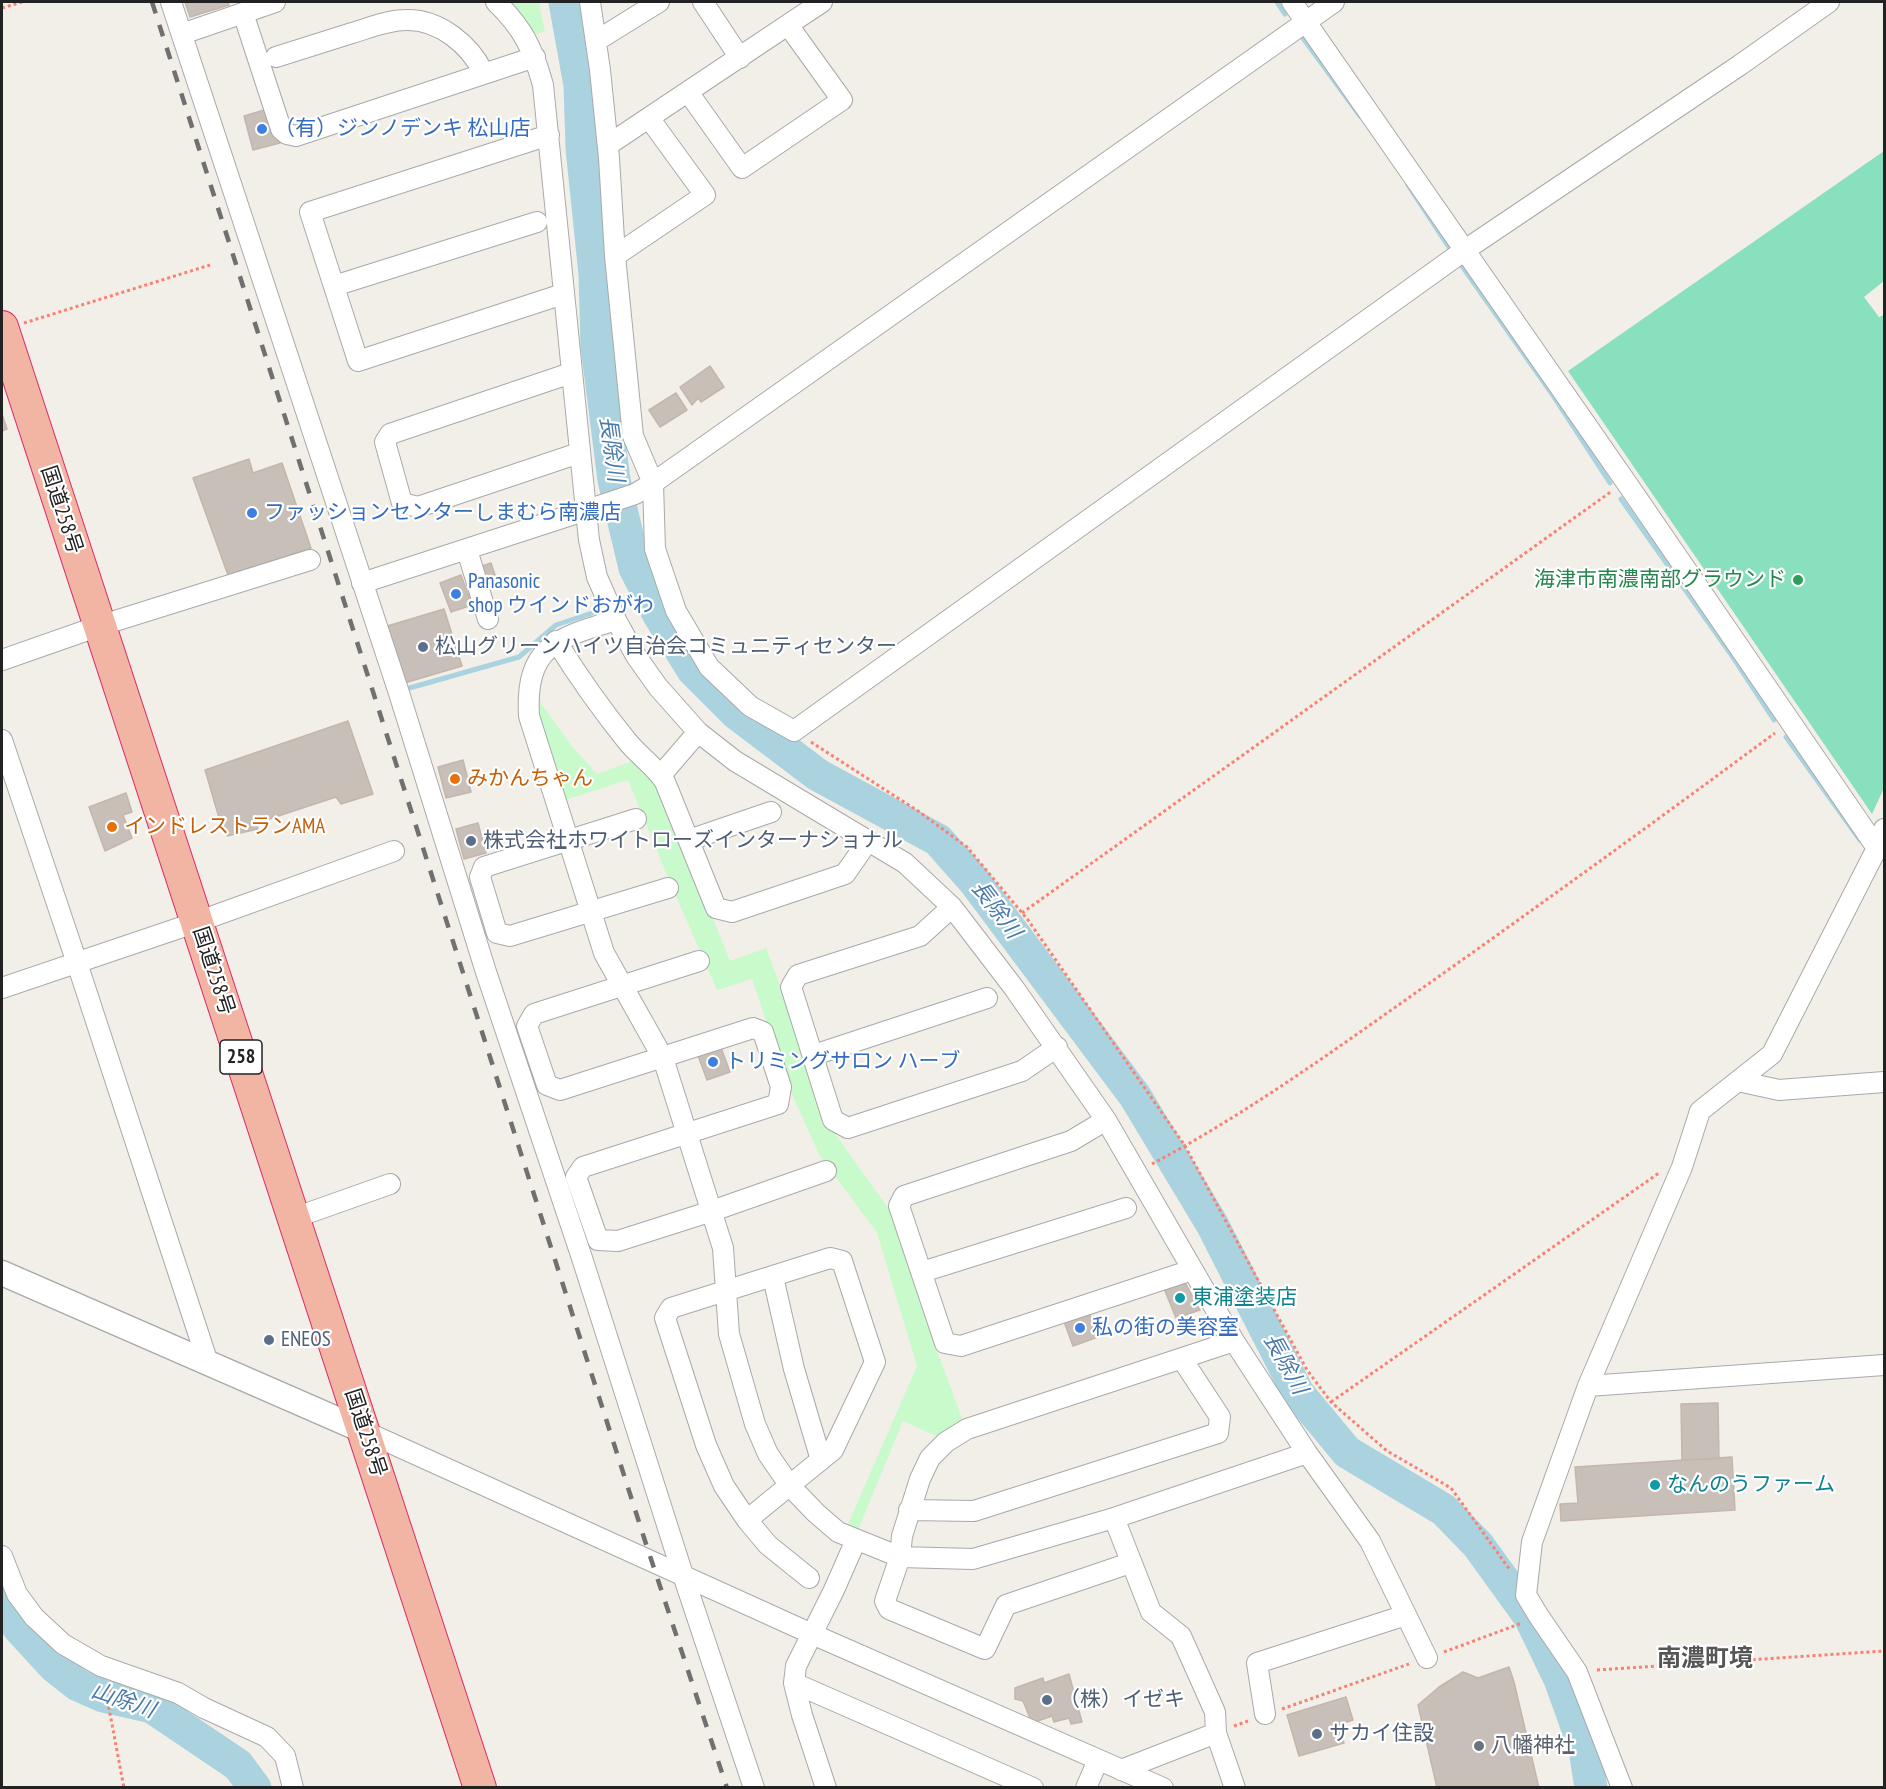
<!DOCTYPE html>
<html>
<head>
<meta charset="utf-8">
<style>
	body { margin:0 }
	#map { position:relative; width:1886px; height:1789px; overflow:hidden; background:#f2efe9; font-family:"PT Sans Narrow",sans-serif }
	canvas { display:block }
	.frame { position:absolute; inset:0; border:3px solid #222; pointer-events:none }
</style>
</head>
<body>
<div id="map">
<canvas width="1886" height="1789"></canvas>
<div class="frame"></div>
</div>
<script>
const c = document.querySelector('canvas').getContext('2d');
c.lineJoin = 'round';
function paint(path, color) { c.fillStyle = color; c.fill(path, 'evenodd'); }
function stroke(path, color, width, dash) { c.strokeStyle = color; c.lineWidth = width; c.lineCap = dash ? 'butt' : 'round'; c.setLineDash(dash || []); c.stroke(path); }
function label(font, color, halo, rows, align = 'center') {
  c.font = font + ' "PT Sans Narrow","Noto Sans JP",sans-serif'; c.lineWidth = 4.5; c.setLineDash([]); c.textBaseline = 'middle'; c.strokeStyle = halo; c.fillStyle = color; for (const [text, x, y, turn = 0] of rows) {
    c.save(); c.translate(x, y); c.rotate((+turn || 0) * Math.PI / 180); c.textAlign = isNaN(turn) ? turn : align; if (halo) c.strokeText(text, 0, 0); c.fillText(text, 0, 0); c.restore();
  }
}
paint(new Path2D(`
	M 507,2 L 539,2 L 545,31 L 534,35 Z
	M 535,695 L 571,745 L 597,774 L 633,761 L 656,785 L 681,838 L 730,961 L 766,948 L 822,1097 L 831,1128 L 894,1216 L 935,1345 L 963,1421 L 938,1437 L 903,1421 L 858,1530 L 848,1524 L 917,1366 L 877,1233 L 819,1154 L 789,1088 L 752,979 L 717,990 L 666,873 L 628,780 L 565,800 L 537,716 Z`), '#c8facc');
paint(new Path2D(`
	M 1884,151 L 1884,281 L 1864,297 L 1879,317 L 1884,315 L 1884,788 L 1872,814 L 1568,371 Z`), '#88e0be');
stroke(new Path2D(`
	M 1277,2 L 1285,14
	M 1300,34 L 1360,116
	M 1408,185 L 1450,249
	M 1462,266 L 1552,394 L 1610,483
	M 1621,499 L 1730,653 L 1774,720
	M 637,597 L 649,594
	M 406,689 L 519,657 L 556,625 L 592,613
	M 1786,737 L 1860,840`), '#aad3df', 5);
stroke(new Path2D(`
	M 565,2 L 580,85 L 582,148 L 595,274 L 597,346 L 614,480 L 635,568 L 658,613 L 693,670 L 736,713 L 818,775 L 938,840 L 975,882 L 1135,1096 L 1212,1224 L 1298,1393 L 1347,1452 L 1444,1510 L 1478,1545 L 1530,1617 L 1560,1679 L 1585,1749 L 1591,1788
	M 2,1603 L 19,1628 L 55,1667 L 78,1685 L 103,1696 L 152,1707 L 238,1765 L 255,1788`), '#aad3df', 33);
const building = new Path2D(`
	M 185,2 L 228,2 L 229,5 L 190,17 Z
	M 271,108 L 280,143 L 253,150 L 244,116 Z
	M 710,366 L 724,387 L 701,402 L 698,398 L 692,405 L 680,387 Z
	M 676,393 L 687,410 L 660,427 L 649,410 Z
	M 2,414 L 7,429 L 2,431 Z
	M 249,459 L 253,473 L 282,463 L 311,548 L 228,575 L 193,478 Z
	M 491,563 L 499,587 L 484,592 L 476,568 Z
	M 461,575 L 472,605 L 451,612 L 440,583 Z
	M 444,609 L 462,666 L 401,684 L 384,627 Z
	M 348,721 L 373,794 L 341,804 L 336,797 L 257,823 L 258,829 L 227,836 L 220,821 L 205,770 Z
	M 463,760 L 471,792 L 446,798 L 438,767 Z
	M 126,793 L 132,812 L 123,815 L 132,838 L 105,851 L 89,807 Z
	M 478,823 L 486,853 L 464,859 L 456,829 Z
	M 720,1045 L 730,1072 L 707,1080 L 697,1053 Z
	M 1182,1277 L 1200,1310 L 1176,1318 L 1163,1286 Z
	M 1088,1310 L 1098,1337 L 1073,1346 L 1063,1319 Z
	M 1718,1403 L 1719,1459 L 1682,1460 L 1681,1404 Z
	M 1732,1457 L 1735,1510 L 1561,1521 L 1560,1504 L 1578,1503 L 1575,1467 Z
	M 1509,1667 L 1514,1682 L 1539,1788 L 1437,1788 L 1418,1705 L 1439,1687 L 1463,1672 L 1478,1678 Z
	M 1069,1674 L 1082,1722 L 1071,1724 L 1069,1718 L 1054,1722 L 1052,1716 L 1032,1723 L 1023,1701 L 1015,1699 L 1015,1688 L 1043,1678 L 1044,1683 Z
	M 1346,1697 L 1353,1720 L 1338,1725 L 1344,1743 L 1299,1756 L 1287,1715 Z`);
paint(building, '#c7bfb8');
stroke(building, '#c4b6ab', 1.5);
const minor = new Path2D(`
	M 171,2 L 399,693 L 486,972 L 582,1258 L 683,1575 L 754,1788
	M 496,2 C 523,28 533,49 543,85 L 589,540 L 597,577 L 616,620 L 636,656 L 658,687 L 698,732 L 735,761 L 905,863 L 952,907 L 1014,988 L 1106,1120 L 1234,1341 L 1307,1453 L 1370,1541 L 1427,1658
	M 590,2 L 600,70 L 609,158 L 615,256 L 633,436 L 653,483 L 655,549 L 676,611 L 709,667 L 750,706 L 794,731 L 1465,250 L 1740,65 L 1829,2
	M 703,2 L 740,58
	M 1292,2 L 1626,482 L 1877,848
	M 243,13 L 281,129 L 287,134 L 296,136 L 535,57
	M 182,34 L 275,2
	M 596,41 L 659,2
	M 276,57 C 302,49 327,41 352,33 C 369,28 388,20 406,20 C 439,19 470,45 483,72
	M 688,92 L 742,168 L 842,100 L 788,25
	M 549,135 L 310,212 L 358,361 L 563,294
	M 608,145 L 822,2
	M 615,256 L 705,195 L 649,118
	M 334,286 L 537,222
	M 571,373 L 390,434 L 385,442 L 402,503 L 418,507 L 579,453
	M 467,550 L 488,619
	M 362,583 L 599,506 L 635,494 L 653,483 L 1334,2
	M 616,620 C 557,638 525,646 529,716 L 604,953 L 663,1058 L 723,1248 L 729,1334 L 755,1424 L 768,1454 L 790,1486 L 816,1513 L 838,1532 L 900,1557 L 973,1559 L 1114,1518 L 1307,1453
	M 556,641 C 578,676 601,709 627,741 C 638,755 655,766 665,782 L 716,908 L 732,912 L 845,874 L 868,841
	M 2,660 L 99,626 L 310,560
	M 2,740 L 77,963 L 208,1363
	M 661,775 L 698,732
	M 636,819 L 484,867 L 480,877 L 497,933 L 510,936 L 668,888
	M 689,840 L 771,812
	M 952,907 L 920,936 L 798,975 L 791,987 L 833,1120 L 848,1128 L 1022,1071 L 1057,1047
	M 699,961 L 534,1014 L 527,1026 L 547,1085 L 560,1090 L 753,1028 L 763,1032 L 781,1087 L 778,1104 L 583,1167 L 576,1177 L 598,1240 L 618,1241 L 712,1211 L 826,1171
	M 2,988 L 197,922 L 394,851
	M 814,1055 L 987,998
	M 1738,1081 L 1779,1090 L 1884,1082
	M 1106,1120 L 1071,1141 L 904,1196 L 899,1206 L 945,1343 L 961,1346 L 1192,1270
	M 294,1218 L 390,1184
	M 922,1272 L 1126,1208
	M 773,1277 L 794,1369 L 821,1460
	M 1588,1386 L 1884,1365
	M 364,1431 L 812,1634 L 1163,1788
	M 909,1510 L 974,1511 L 1218,1433 L 1220,1417 L 1182,1359
	M 1114,1518 L 1151,1612 L 1181,1636 L 1215,1712 L 1216,1733 L 1235,1788
	M 747,1520 L 833,1450 L 875,1362 L 842,1261 L 830,1258 L 671,1308 L 665,1318 L 706,1445 L 724,1486 L 747,1520 L 768,1545 L 809,1578
	M 2,1556 L 17,1594 L 34,1617 L 63,1644 L 101,1666 L 178,1693 L 204,1708 L 267,1737 L 285,1756 L 293,1788
	M 1130,1563 L 1006,1605 L 985,1649 L 889,1609 L 885,1601 L 900,1557 L 902,1536 L 920,1479 L 930,1458 L 946,1442 L 967,1429 L 1234,1341
	M 794,1683 L 1033,1788
	M 1265,1714 L 1257,1663 L 1406,1615
	M 1121,1770 L 1216,1733
	M 826,1788 L 802,1715 L 794,1683 L 796,1666 L 834,1590 L 856,1540
	M 1086,1788 L 1098,1760
	M 1622,1788 L 1577,1672 L 1538,1615 L 1526,1595 L 1532,1542 L 1588,1386 L 1682,1167 L 1700,1111 L 1772,1054 L 1877,848 L 1884,829`);
const tertiary = new Path2D(`
	M 2,1273 L 364,1431`);
const trunk = new Path2D(`
	M 2,327 L 480,1788`);
stroke(minor, '#a9a9a9', 22);
stroke(tertiary, '#a9a9a9', 27);
stroke(trunk, '#dc2a67', 34);
stroke(new Path2D(`
	M 2,8 L 22,2
	M 24,323 L 210,265
	M 811,742 L 918,811 L 967,847 L 1028,920 L 1185,1146 L 1307,1370 L 1331,1402 L 1387,1451 L 1451,1488 L 1510,1570
	M 1022,913 L 1612,491
	M 1152,1164 C 1244,1115 1329,1054 1414,994 C 1536,908 1656,821 1775,733
	M 1331,1402 L 1659,1173
	M 1444,1652 L 1522,1623
	M 1597,1670 L 1884,1651
	M 110,1689 L 108,1703 L 124,1788
	M 1282,1709 L 1409,1664
	M 1234,1726 L 1248,1721`), '#fa8072', 3, [3, 3]);
stroke(minor, '#fff', 20);
stroke(tertiary, '#fff', 24);
stroke(trunk, '#f2b4a3', 32);
stroke(new Path2D(`
	M 152,2 L 647,1547 L 727,1788`), '#707070', 4.5, [12, 12]);
for (const [x, y, r, color] of [
	[262,129,6,"#3f7fe0"],
	[252,513,6,"#3f7fe0"],
	[1798,580,6,"#2e9e5b"],
	[456,594,6,"#3f7fe0"],
	[423,647,6,"#5c6f8a"],
	[455,779,6,"#e8710a"],
	[112,827,6,"#e8710a"],
	[471,841,6,"#5c6f8a"],
	[713,1062,6,"#3f7fe0"],
	[1180,1298,6,"#0f9aa8"],
	[1080,1328,6,"#3f7fe0"],
	[269,1340,6,"#5c6f8a"],
	[1655,1485,6,"#0f9aa8"],
	[1047,1700,6,"#5c6f8a"],
	[1317,1734,6,"#5c6f8a"],
	[1479,1746,6,"#6b7280"]
]) { const dot = new Path2D(); dot.arc(x, y, r, 0, 2 * Math.PI); c.fillStyle = color; c.fill(dot); stroke(dot, '#fff', 2); }
for (const [x, y, w] of [
	[241,1057,42]
]) { const box = new Path2D(); box.roundRect(x - w / 2, y - 17, w, 34, 4.5); c.fillStyle = '#fff'; c.fill(box); stroke(box, '#222', 1.5); }
label('bold 20px', '#222', null, [
	["258",241,1057]
]);
label('21px', '#366cbe', '#fff', [
	["（有）ジンノデンキ 松山店",274,129],
	["ファッションセンターしまむら南濃店",264,513],
	["Panasonic",468,582],
	["shop ウインドおがわ",468,606],
	["トリミングサロン ハーブ",725,1062],
	["私の街の美容室",1092,1328]
], 'left');
label('21px', '#222', '#fff', [
	["国道258号",61,510,72],
	["国道258号",213,971,72],
	["国道258号",365,1433,72]
]);
label('21px', '#27864d', '#fff', [
	["海津市南濃南部グラウンド",1786,580]
], 'right');
label('21px', '#4e5e75', '#fff', [
	["松山グリーンハイツ自治会コミュニティセンター",435,647],
	["株式会社ホワイトローズインターナショナル",483,841],
	["ENEOS",281,1340],
	["（株）イゼキ",1059,1700],
	["サカイ住設",1329,1734]
], 'left');
label('21px', '#c56008', '#fff', [
	["みかんちゃん",467,779],
	["インドレストランAMA",124,827]
], 'left');
label('21px', '#0d838f', '#fff', [
	["東浦塗装店",1192,1298],
	["なんのうファーム",1667,1485]
], 'left');
label('21px', '#5b616d', '#fff', [
	["八幡神社",1491,1746]
], 'left');
label('italic 22px', '#4a7aab', '#fff', [
	["長除川",611,449,82],
	["長除川",996,910,53],
	["長除川",1285,1364,61],
	["山除川",123,1701,19]
]);
label('bold 24px', '#555', '#fff', [
	["南濃町境",1705,1659]
]);
</script>
</body>
</html>
